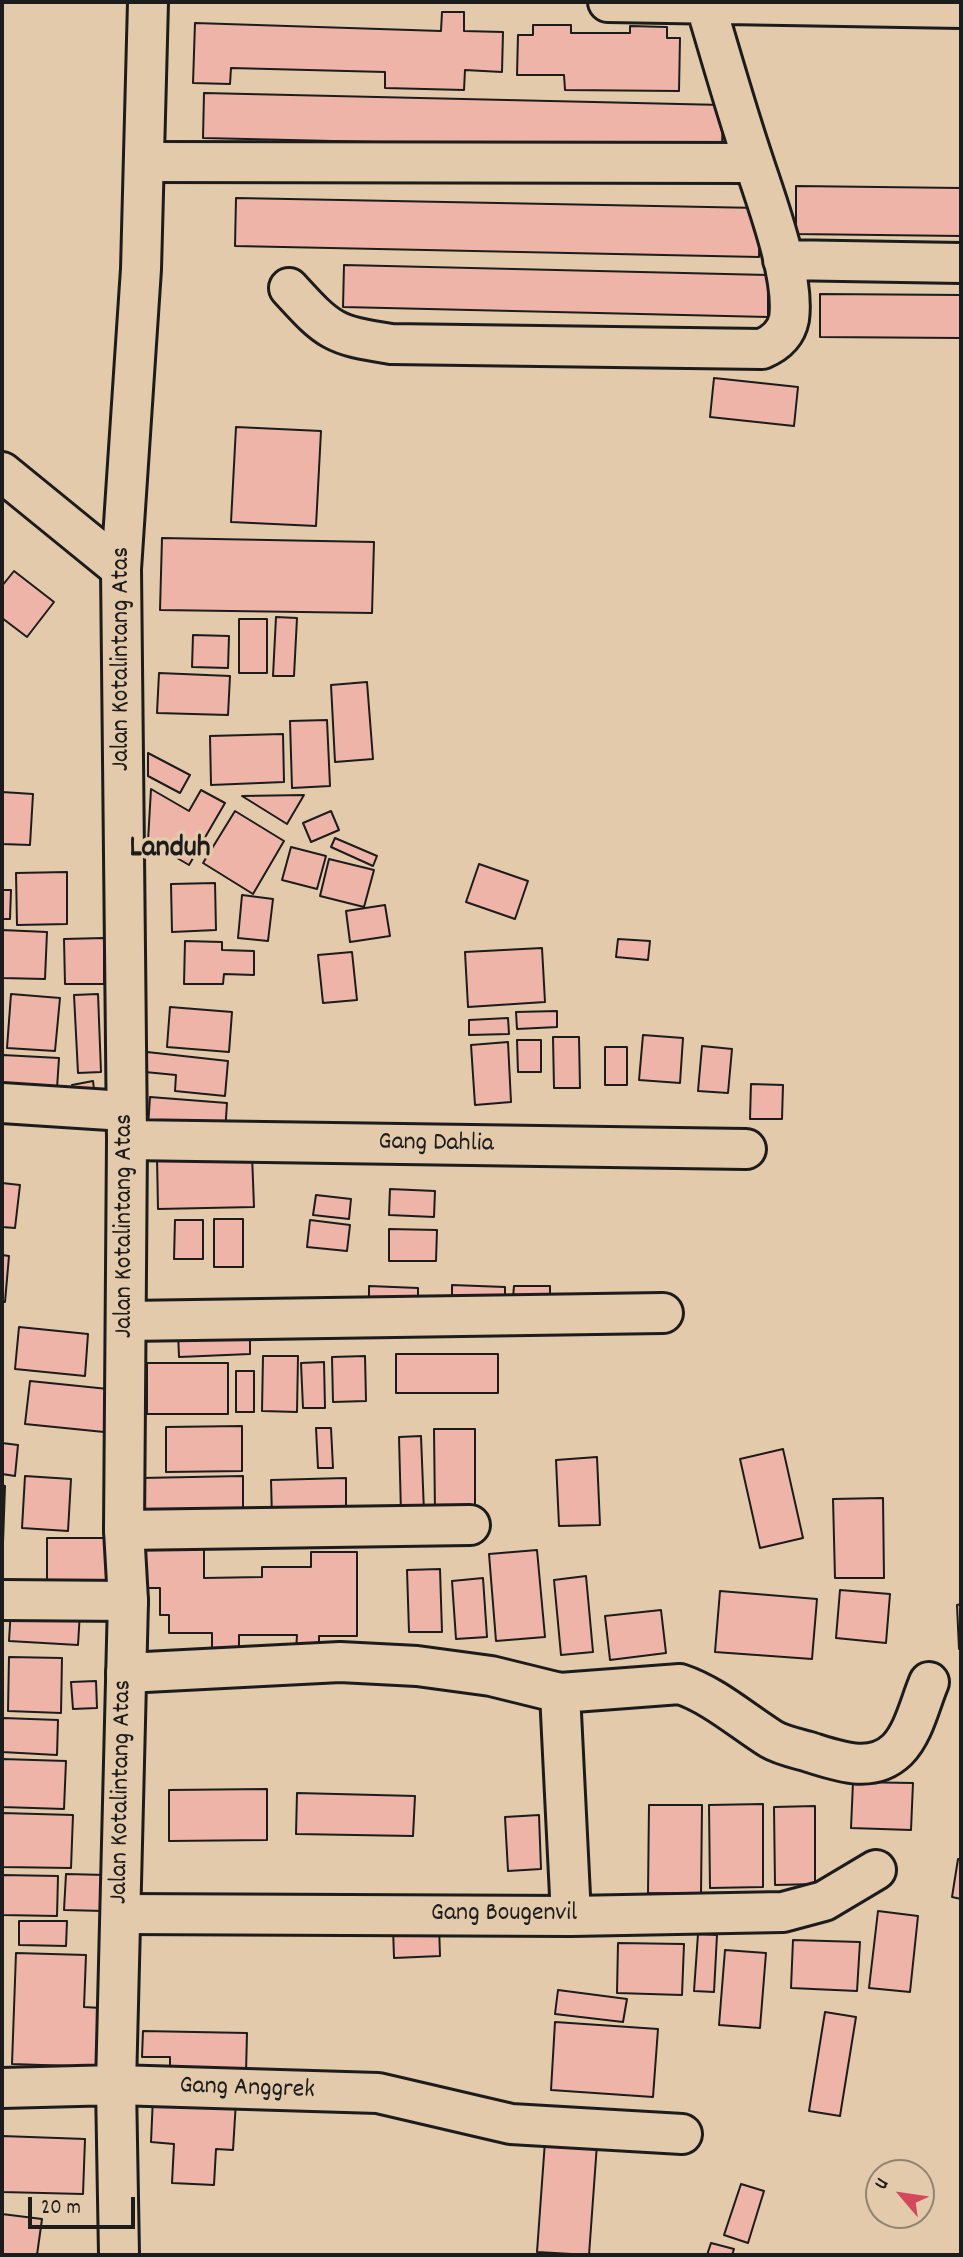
<!DOCTYPE html>
<html>
<head>
<meta charset="utf-8">
<style>
	body { margin:0 }
	#map { position:relative; width:963px; height:2257px; overflow:hidden; background:#e2caaa; font-family:Dekko,sans-serif }
	canvas { display:block }
	.frame { position:absolute; inset:0; border:4px solid #1c1c1c; pointer-events:none }
	.north { position:absolute; left:865px; top:2159px; width:70px; height:70px; box-sizing:border-box; background:#e2caaa; border:2px solid #938471; border-radius:50%; rotate:299deg; font-size:19px; font-weight:700; line-height:28px; text-align:center; color:#1c1c1c }
	.north::after { content:''; display:block; margin:auto; width:24px; height:32px; background:#d1495b; clip-path:polygon(50% 0,100% 100%,50% 72%,0 100%) }
	.scale { position:absolute; left:28px; top:2197px; width:107px; height:32px; box-sizing:border-box; border:4px solid #1c1c1c; border-top:0; padding-left:9px; font-size:21px; line-height:24px; white-space:nowrap; color:#1c1c1c; -webkit-text-stroke:5px #e2caaa; paint-order:stroke }
</style>
</head>
<body>
<div id="map">
<canvas width="963" height="2257"></canvas>
<div class="frame"></div>
<div class="north">U</div>
<div class="scale">20 m</div>
</div>
<script>
const c = document.querySelector('canvas').getContext('2d');
c.lineJoin = 'round';
function paint(path, color) { c.fillStyle = color; c.fill(path, 'evenodd'); }
function stroke(path, color, width, dash) { c.strokeStyle = color; c.lineWidth = width; c.lineCap = dash ? 'butt' : 'round'; c.setLineDash(dash || []); c.stroke(path); }
function label(font, color, halo, rows, align = 'center') {
  c.font = font + ' Dekko,sans-serif'; c.lineWidth = 7; c.setLineDash([]); c.textBaseline = 'middle'; c.strokeStyle = halo; c.fillStyle = color; for (const [text, x, y, turn = 0] of rows) {
    c.save(); c.translate(x, y); c.rotate((+turn || 0) * Math.PI / 180); c.textAlign = isNaN(turn) ? turn : align; if (halo) c.strokeText(text, 0, 0); c.fillText(text, 0, 0); c.restore();
  }
}
const building = new Path2D(`
	M 442,12 L 464,12 L 464,31 L 503,32 L 502,72 L 465,70 L 464,90 L 385,88 L 385,72 L 231,68 L 230,84 L 193,83 L 195,23 L 441,31 Z
	M 533,25 L 571,25 L 571,33 L 630,33 L 630,26 L 667,27 L 667,38 L 680,38 L 679,91 L 565,90 L 564,75 L 517,75 L 518,35 L 533,35 Z
	M 204,93 L 723,105 L 722,150 L 203,138 Z
	M 796,186 L 961,188 L 961,236 L 796,234 Z
	M 236,198 L 760,208 L 759,257 L 235,246 Z
	M 344,265 L 768,275 L 768,317 L 343,307 Z
	M 820,294 L 961,295 L 961,338 L 820,337 Z
	M 714,378 L 798,387 L 794,426 L 710,417 Z
	M 236,427 L 321,431 L 316,526 L 231,522 Z
	M 162,538 L 374,542 L 372,613 L 160,610 Z
	M 14,571 L 54,602 L 27,637 L 2,618 L 2,586 Z
	M 276,617 L 297,618 L 294,676 L 273,676 Z
	M 239,619 L 267,619 L 267,673 L 239,673 Z
	M 193,635 L 229,636 L 228,668 L 192,667 Z
	M 159,673 L 230,676 L 228,715 L 157,713 Z
	M 367,682 L 373,759 L 335,762 L 331,685 Z
	M 327,720 L 330,786 L 292,788 L 290,721 Z
	M 283,734 L 284,782 L 211,785 L 210,736 Z
	M 148,753 L 190,775 L 180,793 L 148,776 Z
	M 151,789 L 189,811 L 201,790 L 225,803 L 189,865 L 148,841 Z
	M 2,792 L 33,794 L 30,845 L 2,844 Z
	M 304,795 L 287,824 L 242,796 Z
	M 235,811 L 284,841 L 253,894 L 203,863 Z
	M 331,811 L 339,830 L 311,842 L 303,823 Z
	M 335,838 L 377,856 L 373,866 L 331,847 Z
	M 291,847 L 326,856 L 317,889 L 282,880 Z
	M 329,859 L 374,870 L 364,907 L 320,896 Z
	M 479,864 L 528,881 L 515,919 L 466,902 Z
	M 67,872 L 67,924 L 17,925 L 16,873 Z
	M 215,883 L 216,930 L 172,932 L 171,884 Z
	M 2,890 L 11,890 L 10,919 L 2,919 Z
	M 242,895 L 273,899 L 268,941 L 238,938 Z
	M 385,905 L 390,936 L 350,942 L 346,911 Z
	M 2,930 L 47,932 L 45,979 L 2,978 Z
	M 104,938 L 104,984 L 65,984 L 64,939 Z
	M 618,939 L 650,941 L 648,960 L 616,957 Z
	M 185,941 L 222,942 L 222,950 L 254,951 L 254,975 L 224,974 L 223,984 L 184,984 Z
	M 542,948 L 545,1002 L 468,1007 L 465,952 Z
	M 352,952 L 357,1000 L 323,1003 L 318,955 Z
	M 11,994 L 60,998 L 55,1051 L 7,1048 Z
	M 98,994 L 101,1072 L 78,1073 L 74,995 Z
	M 170,1007 L 232,1012 L 229,1052 L 167,1047 Z
	M 557,1011 L 557,1027 L 517,1029 L 516,1012 Z
	M 508,1018 L 509,1034 L 469,1035 L 469,1020 Z
	M 643,1035 L 683,1038 L 680,1083 L 639,1080 Z
	M 553,1037 L 579,1037 L 580,1088 L 554,1088 Z
	M 517,1040 L 541,1040 L 541,1072 L 518,1072 Z
	M 508,1042 L 511,1102 L 475,1105 L 471,1045 Z
	M 702,1046 L 732,1049 L 728,1093 L 698,1091 Z
	M 605,1047 L 627,1047 L 627,1085 L 605,1085 Z
	M 147,1052 L 228,1061 L 225,1096 L 175,1091 L 176,1075 L 145,1072 Z
	M 3,1055 L 59,1058 L 57,1088 L 2,1085 Z
	M 93,1081 L 94,1089 L 73,1093 L 72,1085 Z
	M 751,1084 L 783,1085 L 782,1119 L 750,1119 Z
	M 150,1097 L 227,1103 L 225,1133 L 148,1127 Z
	M 252,1155 L 254,1207 L 158,1209 L 157,1157 Z
	M 2,1183 L 20,1185 L 15,1228 L 2,1227 Z
	M 390,1189 L 435,1191 L 434,1217 L 389,1215 Z
	M 316,1195 L 351,1199 L 349,1219 L 313,1215 Z
	M 214,1219 L 243,1219 L 243,1267 L 214,1267 Z
	M 175,1220 L 203,1220 L 203,1259 L 174,1259 Z
	M 310,1220 L 350,1225 L 347,1251 L 307,1247 Z
	M 389,1229 L 437,1230 L 436,1261 L 389,1261 Z
	M 2,1255 L 9,1256 L 5,1302 L 2,1302 Z
	M 452,1285 L 505,1287 L 505,1299 L 452,1298 Z
	M 369,1286 L 418,1288 L 418,1298 L 369,1297 Z
	M 514,1286 L 550,1286 L 550,1299 L 513,1298 Z
	M 19,1327 L 88,1334 L 85,1376 L 15,1369 Z
	M 250,1329 L 250,1354 L 179,1357 L 178,1332 Z
	M 396,1354 L 498,1354 L 498,1393 L 396,1393 Z
	M 263,1356 L 298,1356 L 297,1412 L 262,1411 Z
	M 365,1356 L 366,1401 L 333,1402 L 332,1357 Z
	M 324,1362 L 325,1408 L 303,1408 L 301,1363 Z
	M 147,1363 L 228,1363 L 228,1414 L 147,1414 Z
	M 236,1371 L 254,1371 L 254,1412 L 236,1412 Z
	M 30,1381 L 108,1389 L 104,1432 L 25,1424 Z
	M 242,1426 L 242,1471 L 166,1472 L 166,1427 Z
	M 316,1428 L 331,1428 L 333,1468 L 318,1468 Z
	M 434,1429 L 475,1429 L 475,1514 L 435,1513 Z
	M 421,1436 L 424,1512 L 401,1513 L 399,1437 Z
	M 2,1443 L 18,1445 L 15,1476 L 2,1474 Z
	M 783,1449 L 803,1538 L 760,1548 L 740,1459 Z
	M 597,1457 L 600,1525 L 559,1526 L 556,1460 Z
	M 25,1476 L 71,1479 L 68,1531 L 22,1528 Z
	M 243,1476 L 243,1518 L 142,1520 L 141,1478 Z
	M 346,1478 L 346,1516 L 272,1518 L 271,1480 Z
	M 2,1485 L 5,1486 L 3,1543 L 2,1543 Z
	M 883,1498 L 884,1578 L 835,1578 L 833,1499 Z
	M 141,1537 L 204,1537 L 204,1578 L 262,1577 L 262,1567 L 311,1567 L 311,1552 L 357,1552 L 357,1636 L 319,1636 L 319,1651 L 296,1651 L 297,1635 L 239,1635 L 239,1655 L 212,1655 L 212,1633 L 169,1633 L 169,1615 L 160,1615 L 160,1588 L 141,1588 Z
	M 47,1538 L 110,1538 L 109,1587 L 47,1587 Z
	M 537,1550 L 545,1637 L 496,1641 L 489,1554 Z
	M 440,1569 L 442,1632 L 409,1632 L 407,1570 Z
	M 586,1576 L 593,1652 L 561,1655 L 554,1580 Z
	M 483,1578 L 487,1637 L 456,1639 L 452,1581 Z
	M 840,1590 L 890,1594 L 886,1643 L 836,1638 Z
	M 720,1591 L 817,1599 L 812,1659 L 715,1652 Z
	M 961,1604 L 961,1649 L 959,1649 L 957,1605 Z
	M 11,1608 L 80,1612 L 78,1645 L 9,1641 Z
	M 661,1610 L 666,1653 L 610,1660 L 605,1616 Z
	M 9,1657 L 62,1658 L 61,1713 L 8,1711 Z
	M 96,1681 L 97,1708 L 73,1709 L 71,1682 Z
	M 3,1718 L 58,1720 L 57,1755 L 2,1752 Z
	M 2,1759 L 66,1761 L 64,1809 L 2,1807 Z
	M 853,1782 L 913,1783 L 911,1830 L 851,1828 Z
	M 267,1789 L 267,1840 L 169,1841 L 169,1790 Z
	M 297,1793 L 415,1796 L 413,1836 L 296,1834 Z
	M 763,1804 L 763,1887 L 710,1888 L 709,1805 Z
	M 649,1805 L 702,1805 L 701,1894 L 648,1893 Z
	M 815,1806 L 815,1884 L 775,1885 L 774,1807 Z
	M 2,1813 L 73,1815 L 71,1868 L 2,1867 Z
	M 539,1815 L 541,1869 L 508,1871 L 505,1817 Z
	M 958,1859 L 961,1859 L 961,1899 L 952,1897 Z
	M 66,1874 L 106,1875 L 104,1911 L 64,1910 Z
	M 2,1875 L 58,1876 L 57,1916 L 2,1915 Z
	M 878,1911 L 918,1916 L 910,1992 L 869,1988 Z
	M 19,1921 L 67,1921 L 66,1946 L 19,1945 Z
	M 439,1925 L 440,1956 L 394,1958 L 393,1927 Z
	M 698,1934 L 717,1935 L 714,1992 L 694,1991 Z
	M 793,1940 L 860,1942 L 857,1991 L 791,1988 Z
	M 618,1943 L 684,1944 L 682,1995 L 617,1993 Z
	M 725,1950 L 766,1953 L 760,2028 L 719,2025 Z
	M 16,1953 L 86,1955 L 84,2007 L 101,2008 L 100,2067 L 12,2064 Z
	M 558,1990 L 627,1999 L 623,2022 L 555,2014 Z
	M 825,2012 L 856,2017 L 840,2116 L 809,2111 Z
	M 555,2022 L 658,2029 L 653,2097 L 551,2090 Z
	M 143,2031 L 247,2033 L 246,2073 L 170,2072 L 170,2057 L 142,2057 Z
	M 153,2097 L 236,2101 L 233,2150 L 216,2149 L 214,2185 L 172,2183 L 174,2144 L 151,2142 Z
	M 2,2136 L 85,2139 L 83,2194 L 2,2192 Z
	M 545,2141 L 597,2144 L 589,2255 L 537,2252 Z
	M 741,2184 L 764,2191 L 748,2243 L 724,2235 Z
	M 2,2214 L 42,2219 L 37,2255 L 2,2255 Z
	M 711,2243 L 734,2249 L 732,2255 L 707,2255 Z`);
paint(building, '#eeb4a7');
stroke(building, '#1c1c1c', 2);
const minor = new Path2D(`
	M 608,2 L 961,8
	M 145,162 L 754,163
	M 783,260 L 961,263
	M 289,288 C 329,332 333,335 391,344 L 762,349 C 776,343 786,334 789,319 C 795,277 767,203 754,163 C 736,110 721,56 705,3
	M 2,472 L 121,569
	M 2,1103 L 125,1111
	M 127,1140 L 746,1149
	M 127,1321 L 663,1313
	M 124,1530 L 470,1525
	M 2,1600 L 128,1601
	M 126,1673 L 340,1662 L 417,1666 L 491,1676 L 560,1693 L 680,1684 C 713,1695 741,1720 771,1739 C 781,1745 795,1748 806,1751 C 836,1760 871,1775 897,1750 C 914,1733 920,1703 929,1682
	M 560,1693 L 571,1916
	M 121,1914 L 571,1916 L 783,1912 L 824,1901 L 876,1870
	M 116,2085 L 378,2093 L 511,2124 L 682,2134`);
const tertiary = new Path2D(`
	M 2,2088 L 116,2085
	M 119,2255 L 116,2085 L 128,1601 L 124,1530 L 127,1140 L 121,569 L 141,269 L 148,2`);
stroke(minor, '#1c1c1c', 44);
stroke(tertiary, '#1c1c1c', 44);
stroke(minor, '#e2caaa', 38);
stroke(tertiary, '#e2caaa', 38);
label('26px', '#1c1c1c', '#e2caaa', [
	["Jalan Kotalintang Atas",123,659,-90],
	["Gang Dahlia",436,1145,1],
	["Jalan Kotalintang Atas",126,1226,-90],
	["Jalan Kotalintang Atas",123,1792,-89],
	["Gang Bougenvil",504,1915],
	["Gang Anggrek",247,2090,2]
]);
label('bold 30px', '#1c1c1c', '#e2caaa', [
	["Landuh",170,851]
]);
</script>
</body>
</html>
